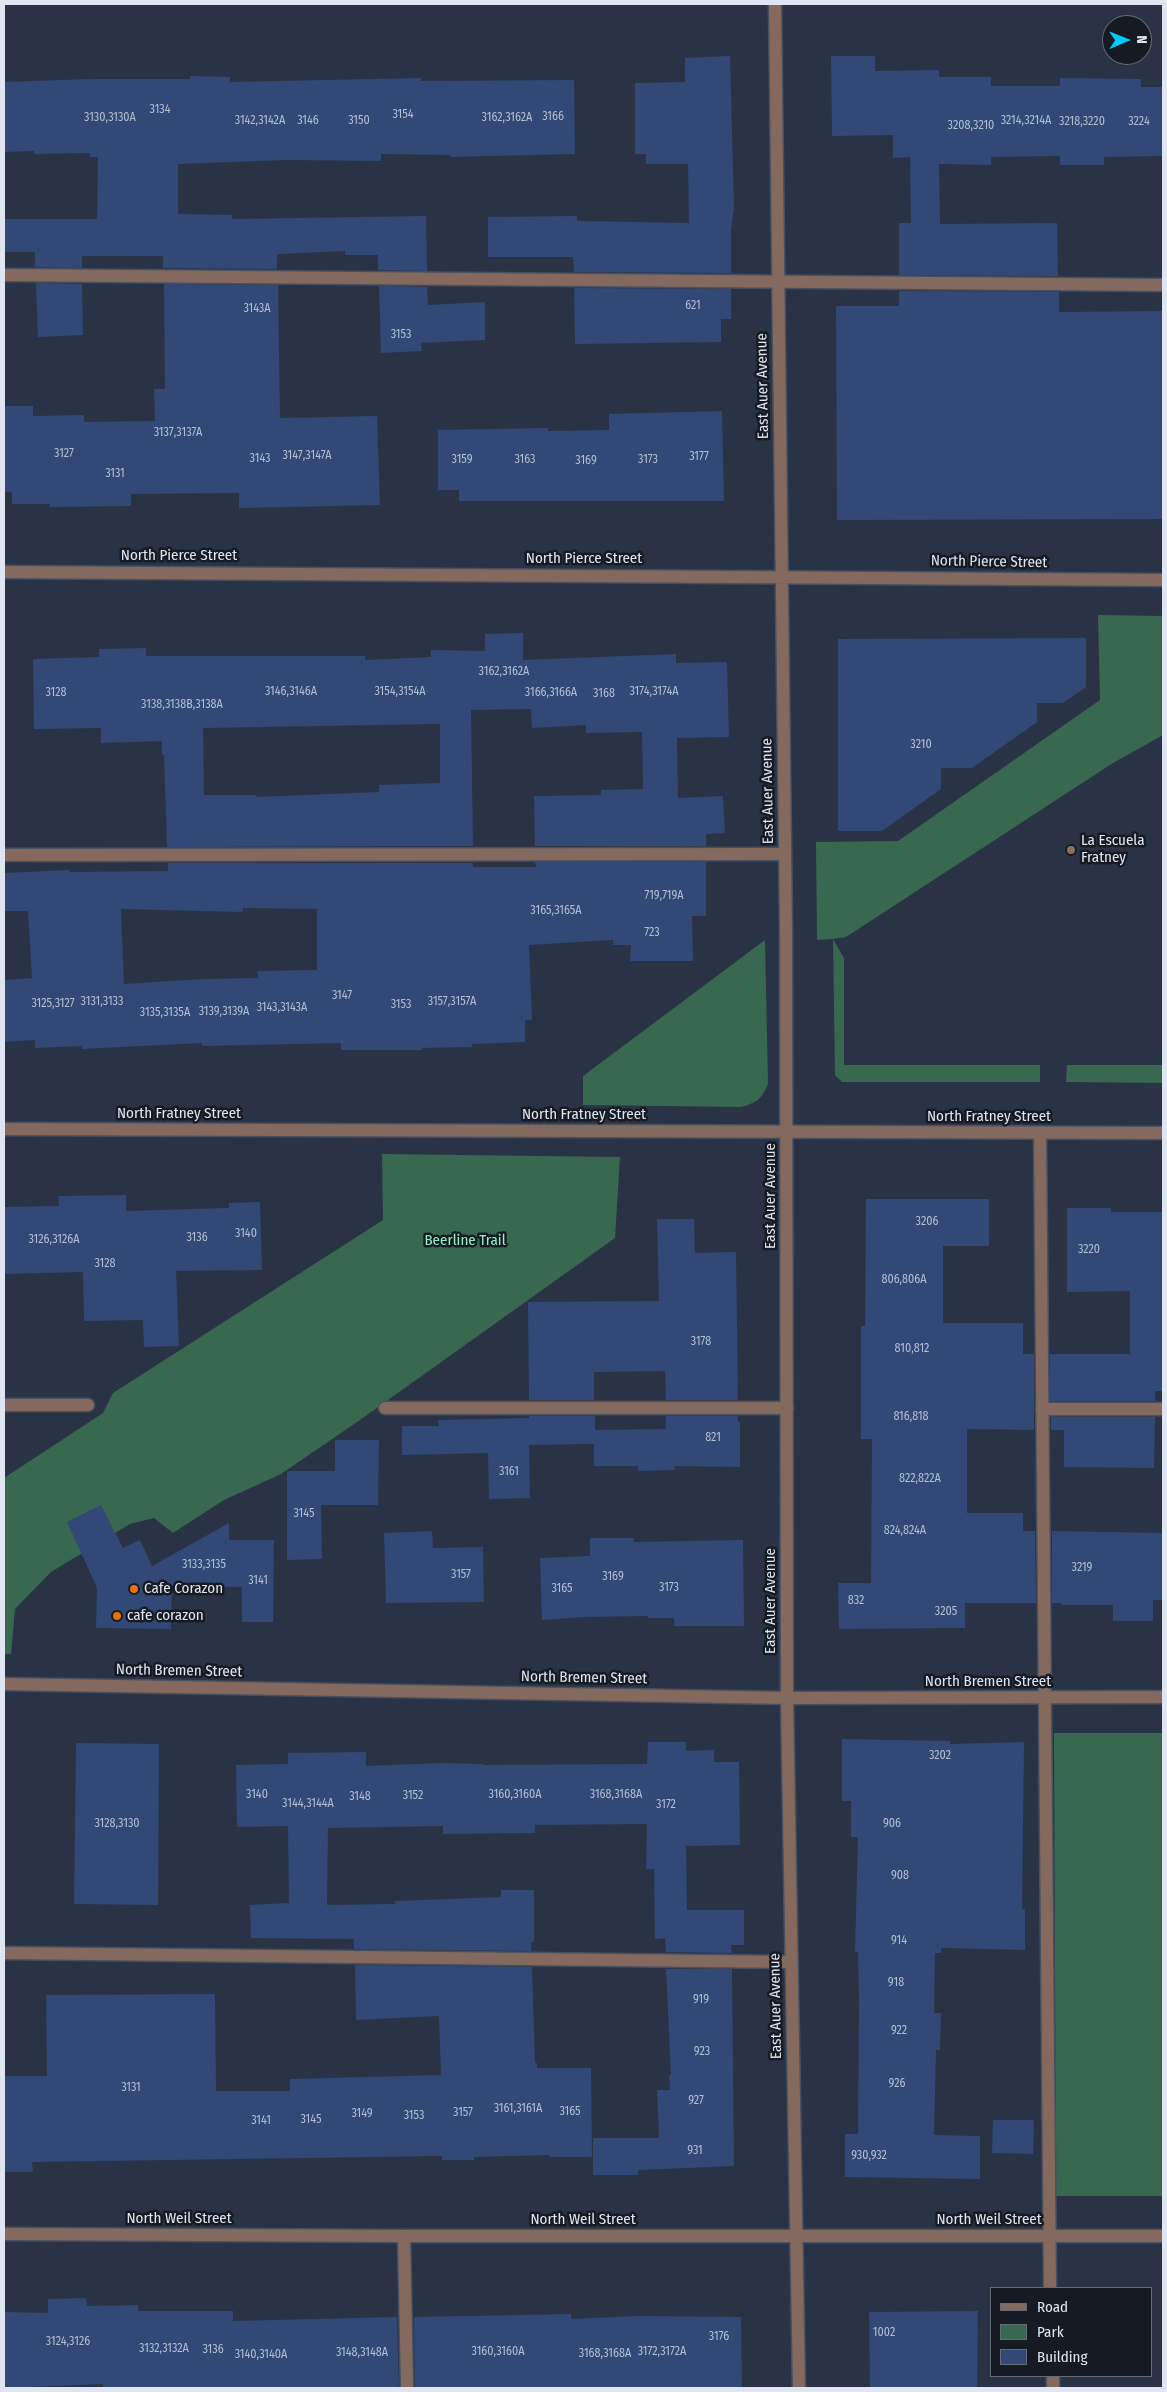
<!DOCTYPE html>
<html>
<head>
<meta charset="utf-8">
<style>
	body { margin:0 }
	#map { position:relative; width:1167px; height:2392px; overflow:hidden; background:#2a3345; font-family:"Fira Sans Condensed",sans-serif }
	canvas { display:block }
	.frame { position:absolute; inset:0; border:5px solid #dfe5f1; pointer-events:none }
	.legend { position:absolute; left:990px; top:2287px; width:162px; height:90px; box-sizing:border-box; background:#161b23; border:1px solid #666c75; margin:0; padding:6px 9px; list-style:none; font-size:15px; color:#dfe5f1 }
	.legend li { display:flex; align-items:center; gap:10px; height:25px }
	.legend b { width:25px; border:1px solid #666c75 }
	.north { position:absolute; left:1102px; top:15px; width:50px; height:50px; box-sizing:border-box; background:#161b23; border:1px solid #666c75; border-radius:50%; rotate:89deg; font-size:14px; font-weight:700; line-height:20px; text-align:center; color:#dfe5f1 }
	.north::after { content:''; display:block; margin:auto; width:18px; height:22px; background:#00cbf8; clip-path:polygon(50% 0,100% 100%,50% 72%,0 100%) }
</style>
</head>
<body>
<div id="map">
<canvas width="1167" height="2392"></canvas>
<div class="frame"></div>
<ul class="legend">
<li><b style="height:6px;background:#83695e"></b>Road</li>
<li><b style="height:14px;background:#38684f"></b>Park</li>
<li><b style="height:14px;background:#324876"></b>Building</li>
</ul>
<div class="north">N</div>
</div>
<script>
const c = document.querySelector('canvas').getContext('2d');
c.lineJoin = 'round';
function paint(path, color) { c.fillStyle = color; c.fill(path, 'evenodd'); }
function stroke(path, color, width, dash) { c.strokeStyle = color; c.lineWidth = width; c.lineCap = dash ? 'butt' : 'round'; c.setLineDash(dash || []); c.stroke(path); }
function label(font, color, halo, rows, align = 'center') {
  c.font = font + ' "Fira Sans Condensed",sans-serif'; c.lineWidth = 5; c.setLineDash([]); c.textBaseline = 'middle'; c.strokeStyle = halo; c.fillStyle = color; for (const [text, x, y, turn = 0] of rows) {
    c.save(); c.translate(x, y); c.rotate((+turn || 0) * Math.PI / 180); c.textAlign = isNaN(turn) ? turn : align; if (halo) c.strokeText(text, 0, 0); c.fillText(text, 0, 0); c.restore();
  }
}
paint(new Path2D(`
	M 1098,615 L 1163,616 L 1163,735 L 1113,763 L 846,937 L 833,939 L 844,958 L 844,1065 L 1040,1065 L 1040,1082 L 842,1082 L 835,1075 L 833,939 L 817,940 L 816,842 L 898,841 L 1100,700 Z
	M 765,940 L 768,1084 C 762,1099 756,1103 741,1107 L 583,1105 L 583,1076 Z
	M 1067,1065 L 1163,1065 L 1163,1083 L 1066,1082 Z
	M 382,1154 L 620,1157 L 615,1238 L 360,1420 L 281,1474 L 224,1500 L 173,1533 L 154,1518 L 130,1524 L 51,1572 L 15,1609 L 11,1654 L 4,1654 L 4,1478 L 103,1413 L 113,1393 L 383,1220 Z
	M 1054,1733 L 1163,1733 L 1163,2196 L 1056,2196 Z`), '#38684f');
paint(new Path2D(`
	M 730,56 L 734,207 L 731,230 L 731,273 L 574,272 L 573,257 L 488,257 L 488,217 L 577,216 L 577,221 L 689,223 L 688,164 L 646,164 L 646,154 L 635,154 L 635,83 L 685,82 L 685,58 Z
	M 831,56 L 875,56 L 875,71 L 939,70 L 939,77 L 991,77 L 991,86 L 1060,86 L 1060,78 L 1141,79 L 1141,87 L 1162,87 L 1162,156 L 1104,157 L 1104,165 L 1060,165 L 1060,156 L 991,157 L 991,165 L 939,164 L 940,224 L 1057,223 L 1058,276 L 899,275 L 899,223 L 911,223 L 910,157 L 893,158 L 893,135 L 832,136 Z
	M 190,76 L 230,77 L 230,82 L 421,78 L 421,81 L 574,80 L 575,154 L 450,157 L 450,155 L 381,154 L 381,161 L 287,160 L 178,164 L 178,214 L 232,215 L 232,219 L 426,216 L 427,271 L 378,270 L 378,255 L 345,255 L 345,251 L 280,254 L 277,255 L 277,269 L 163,268 L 163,256 L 82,256 L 82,268 L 35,267 L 35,252 L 4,252 L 4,219 L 97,219 L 98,157 L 90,157 L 90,153 L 34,154 L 34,151 L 4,152 L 4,82 L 90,79 L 190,79 Z
	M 36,283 L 82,284 L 83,335 L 38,337 Z
	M 164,284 L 278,285 L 280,418 L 377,416 L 380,505 L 239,508 L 239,493 L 131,494 L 131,506 L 50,507 L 50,504 L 12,504 L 12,492 L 4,492 L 4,406 L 33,406 L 33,416 L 84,415 L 84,422 L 155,421 L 154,389 L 165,389 Z
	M 379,286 L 427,287 L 428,305 L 485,302 L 485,340 L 421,343 L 422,351 L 381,353 Z
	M 574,288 L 731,289 L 731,319 L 721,319 L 721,342 L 575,344 Z
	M 899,291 L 1059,292 L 1059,312 L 1163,311 L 1163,519 L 837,520 L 836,306 L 899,306 Z
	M 722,411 L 724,501 L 459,501 L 459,490 L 438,490 L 438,430 L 548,428 L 548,431 L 609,430 L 609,414 Z
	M 523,633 L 523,660 L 676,654 L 676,663 L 727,662 L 729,737 L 677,738 L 678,798 L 723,796 L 725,833 L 706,834 L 706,846 L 535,846 L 534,796 L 601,795 L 601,790 L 643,789 L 642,732 L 586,733 L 586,725 L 532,728 L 531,709 L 471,710 L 473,846 L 167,847 L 164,755 L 162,755 L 162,741 L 101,743 L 101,728 L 34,729 L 33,659 L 99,657 L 99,649 L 146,648 L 146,656 L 365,656 L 365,660 L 431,657 L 431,650 L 485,651 L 485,634 ZM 440,724 L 440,783 L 379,785 L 379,792 L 256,797 L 256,795 L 204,795 L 203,728 Z
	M 1086,638 L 1086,687 L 1063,703 L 1037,703 L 1037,722 L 972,768 L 941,768 L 941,789 L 882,831 L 838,831 L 838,639 Z
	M 535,862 L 706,862 L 706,916 L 692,916 L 693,961 L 630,961 L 631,945 L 613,945 L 613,940 L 529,945 L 532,1020 L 525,1020 L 525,1042 L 472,1044 L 472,1047 L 422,1048 L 422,1050 L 341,1050 L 341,1043 L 202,1046 L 202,1043 L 82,1049 L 82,1046 L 35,1048 L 35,1040 L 4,1042 L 4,980 L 32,978 L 28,911 L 4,911 L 4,873 L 69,870 L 70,872 L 168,871 L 168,863 L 473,863 L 473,867 L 536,867 ZM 243,908 L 317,909 L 317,970 L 257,971 L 258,978 L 202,979 L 124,984 L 121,909 L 243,912 Z
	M 126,1195 L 126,1211 L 229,1208 L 229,1203 L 260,1202 L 262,1270 L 176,1271 L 179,1346 L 144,1347 L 143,1320 L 84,1321 L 83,1272 L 4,1274 L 4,1207 L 59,1206 L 58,1196 Z
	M 866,1199 L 989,1199 L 989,1246 L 943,1246 L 943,1323 L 1023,1323 L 1023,1354 L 1034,1354 L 1034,1430 L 967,1429 L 967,1513 L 1023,1513 L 1023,1531 L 1035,1531 L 1036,1603 L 965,1603 L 965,1628 L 839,1629 L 838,1583 L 871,1583 L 872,1439 L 861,1439 L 861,1326 L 865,1326 Z
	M 1067,1208 L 1111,1208 L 1111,1212 L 1163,1212 L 1163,1391 L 1155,1391 L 1155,1401 L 1050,1401 L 1050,1354 L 1130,1354 L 1130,1291 L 1067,1292 Z
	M 657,1219 L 694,1219 L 695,1253 L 736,1252 L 738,1400 L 666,1400 L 665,1371 L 594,1372 L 594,1400 L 529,1400 L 528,1302 L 659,1301 Z
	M 529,1416 L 595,1416 L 595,1430 L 666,1429 L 666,1416 L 738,1416 L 738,1422 L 740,1422 L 740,1467 L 674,1466 L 675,1470 L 638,1471 L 638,1466 L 594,1466 L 594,1444 L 529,1445 L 530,1498 L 489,1499 L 488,1453 L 402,1455 L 402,1426 L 439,1426 L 438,1420 L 529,1418 Z
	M 1051,1417 L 1155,1417 L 1154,1468 L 1064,1467 L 1064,1430 L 1051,1430 Z
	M 335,1440 L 379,1440 L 378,1505 L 321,1505 L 322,1559 L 287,1560 L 287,1471 L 335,1471 Z
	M 101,1505 L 123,1548 L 140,1540 L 152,1566 L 229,1523 L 229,1540 L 274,1540 L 273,1622 L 242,1622 L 242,1587 L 172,1586 L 171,1629 L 96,1628 L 97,1588 L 67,1522 Z
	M 432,1531 L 433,1548 L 483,1547 L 484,1602 L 386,1603 L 384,1533 Z
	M 1052,1531 L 1163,1533 L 1163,1600 L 1153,1600 L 1153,1621 L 1113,1621 L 1113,1605 L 1062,1605 L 1062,1603 L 1052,1603 Z
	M 590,1538 L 634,1538 L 634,1542 L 743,1540 L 744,1626 L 674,1626 L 674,1618 L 648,1618 L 648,1616 L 583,1617 L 542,1620 L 540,1558 L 590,1556 Z
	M 842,1739 L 950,1741 L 950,1744 L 1024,1742 L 1022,1909 L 1025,1909 L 1025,1950 L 941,1948 L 941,1953 L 935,1953 L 934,2013 L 941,2013 L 940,2050 L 936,2050 L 934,2135 L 980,2136 L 980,2179 L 845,2177 L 845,2134 L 858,2134 L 859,2002 L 858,1952 L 855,1952 L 858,1837 L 851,1837 L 851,1801 L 842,1801 Z
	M 648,1742 L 686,1742 L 686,1751 L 714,1750 L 714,1762 L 739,1762 L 740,1845 L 686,1846 L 687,1910 L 744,1910 L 744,1945 L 731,1945 L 732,1953 L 666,1952 L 665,1938 L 655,1939 L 654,1869 L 646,1869 L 647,1824 L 535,1825 L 535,1833 L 443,1834 L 443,1826 L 328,1828 L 327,1905 L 395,1904 L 395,1901 L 501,1897 L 501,1890 L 534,1890 L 534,1942 L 531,1942 L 531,1951 L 354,1949 L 354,1939 L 251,1938 L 250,1905 L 289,1903 L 288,1826 L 237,1827 L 236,1765 L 288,1764 L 288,1753 L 366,1752 L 366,1766 L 443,1763 L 483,1764 L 483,1765 L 647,1764 Z
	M 76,1743 L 159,1744 L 158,1905 L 74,1904 Z
	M 355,1965 L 532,1967 L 535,2063 L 537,2063 L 537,2068 L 591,2068 L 592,2157 L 550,2157 L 550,2155 L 474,2157 L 474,2160 L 442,2160 L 442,2156 L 32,2162 L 33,2172 L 4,2172 L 4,2076 L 47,2076 L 46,1995 L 215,1994 L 216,2091 L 290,2091 L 290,2079 L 441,2075 L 439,2016 L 356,2020 Z
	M 666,1969 L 732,1969 L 734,2166 L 638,2170 L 638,2175 L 593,2175 L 593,2138 L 659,2138 L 657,2090 L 670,2090 L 669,2075 L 671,2075 Z
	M 993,2120 L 1034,2120 L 1033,2154 L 992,2153 Z
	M 86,2298 L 87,2306 L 138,2305 L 138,2311 L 233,2311 L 233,2321 L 397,2317 L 399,2388 L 103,2388 L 103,2384 L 4,2388 L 4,2312 L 48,2313 L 48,2299 Z
	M 978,2311 L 977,2388 L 870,2388 L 869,2312 Z
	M 571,2314 L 571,2319 L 638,2316 L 741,2317 L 742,2388 L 415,2388 L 414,2317 Z`), '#324876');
const lane = new Path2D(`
	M 4,275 L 1163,285
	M 4,855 L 785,854
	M 1040,1133 L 1050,2288
	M 4,1405 L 88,1405
	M 385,1408 L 787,1408
	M 1042,1409 L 1163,1409
	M 4,1953 L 791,1962
	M 404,2236 L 407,2388
	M 1053,2376 L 1053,2388`);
const street = new Path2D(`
	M 775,4 L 786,929 L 787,1698 L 799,2388
	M 4,572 L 1163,580
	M 4,1129 L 1163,1133
	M 4,1684 L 787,1698 L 1163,1697
	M 4,2234 L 404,2236 L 1163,2236`);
stroke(lane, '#474f61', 15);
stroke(street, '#474f61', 15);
stroke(lane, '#83695e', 12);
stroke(street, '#83695e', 12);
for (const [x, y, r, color] of [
	[1071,850,5,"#8d6e63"],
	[134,1589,5,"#e8710a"],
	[117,1616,5,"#e8710a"]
]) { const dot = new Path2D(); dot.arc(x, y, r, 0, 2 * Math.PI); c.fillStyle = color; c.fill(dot); stroke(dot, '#161b23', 2); }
label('12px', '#b4bed2', null, [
	["3134",160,110],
	["3154",403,115],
	["3166",553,117],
	["3130,3130A",110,118],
	["3162,3162A",507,118],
	["3142,3142A",260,121],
	["3146",308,121],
	["3150",359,121],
	["3214,3214A",1026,121],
	["3218,3220",1082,122],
	["3224",1139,122],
	["3208,3210",971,126],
	["621",693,306],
	["3143A",257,309],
	["3153",401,335],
	["3137,3137A",178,433],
	["3127",64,454],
	["3147,3147A",307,456],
	["3177",699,457],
	["3143",260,459],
	["3159",462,460],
	["3163",525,460],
	["3173",648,460],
	["3169",586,461],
	["3131",115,474],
	["3162,3162A",504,672],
	["3146,3146A",291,692],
	["3154,3154A",400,692],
	["3174,3174A",654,692],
	["3128",56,693],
	["3166,3166A",551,693],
	["3168",604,694],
	["3138,3138B,3138A",182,705],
	["3210",921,745],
	["719,719A",664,896],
	["3165,3165A",556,911],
	["723",652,933],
	["3147",342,996],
	["3131,3133",102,1002],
	["3157,3157A",452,1002],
	["3125,3127",53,1004],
	["3153",401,1005],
	["3143,3143A",282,1008],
	["3139,3139A",224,1012],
	["3135,3135A",165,1013],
	["3206",927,1222],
	["3140",246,1234],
	["3136",197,1238],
	["3126,3126A",54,1240],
	["3220",1089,1250],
	["3128",105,1264],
	["806,806A",904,1280],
	["3178",701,1342],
	["810,812",912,1349],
	["816,818",911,1417],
	["821",713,1438],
	["3161",509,1472],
	["822,822A",920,1479],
	["3145",304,1514],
	["824,824A",905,1531],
	["3133,3135",204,1565],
	["3219",1082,1568],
	["3157",461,1575],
	["3169",613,1577],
	["3141",258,1581],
	["3173",669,1588],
	["3165",562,1589],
	["832",856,1601],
	["3205",946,1612],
	["3202",940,1756],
	["3140",257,1795],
	["3160,3160A",515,1795],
	["3168,3168A",616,1795],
	["3152",413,1796],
	["3148",360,1797],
	["3144,3144A",308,1804],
	["3172",666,1805],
	["3128,3130",117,1824],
	["906",892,1824],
	["908",900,1876],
	["914",899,1941],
	["918",896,1983],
	["919",701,2000],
	["922",899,2031],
	["923",702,2052],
	["926",897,2084],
	["3131",131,2088],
	["927",696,2101],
	["3161,3161A",518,2109],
	["3165",570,2112],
	["3157",463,2113],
	["3149",362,2114],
	["3153",414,2116],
	["3145",311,2120],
	["3141",261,2121],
	["931",695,2151],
	["930,932",869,2156],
	["1002",884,2333],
	["3176",719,2337],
	["3124,3126",68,2342],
	["3132,3132A",164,2349],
	["3136",213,2350],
	["3160,3160A",498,2352],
	["3172,3172A",662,2352],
	["3148,3148A",362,2353],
	["3168,3168A",605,2354],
	["3140,3140A",261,2355]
]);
label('15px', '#dfe5f1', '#161b23', [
	["East Auer Avenue",763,386,-91],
	["North Pierce Street",179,556],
	["North Pierce Street",584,559],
	["North Pierce Street",989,562,1],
	["East Auer Avenue",768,791,-91],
	["North Fratney Street",179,1114],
	["North Fratney Street",584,1115],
	["North Fratney Street",989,1117],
	["East Auer Avenue",771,1196,-90],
	["East Auer Avenue",771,1601,-90],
	["North Bremen Street",179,1671,1],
	["North Bremen Street",584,1678,1],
	["North Bremen Street",988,1682],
	["East Auer Avenue",776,2006,-91],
	["North Weil Street",179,2219],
	["North Weil Street",583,2220],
	["North Weil Street",989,2220]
]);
label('15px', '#dfe5f1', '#161b23', [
	["La Escuela",1081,841],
	["Fratney",1081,858],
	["Cafe Corazon",144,1589],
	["cafe corazon",127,1616]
], 'left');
label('15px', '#93f0bf', '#161b23', [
	["Beerline Trail",465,1241]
]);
</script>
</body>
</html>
